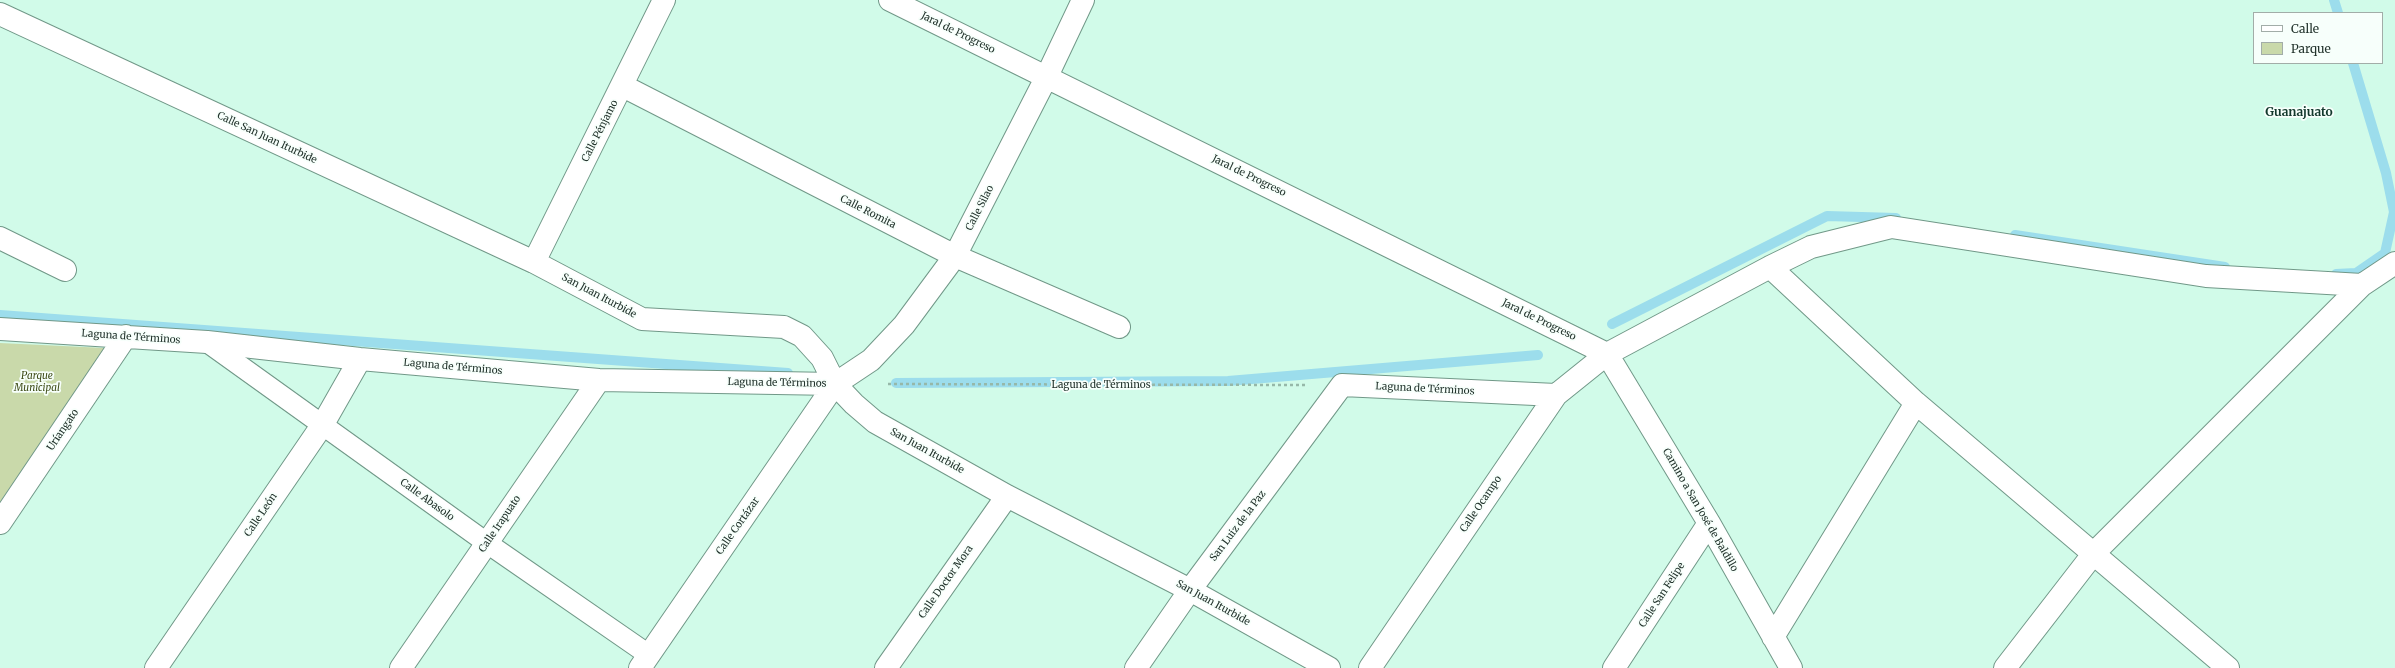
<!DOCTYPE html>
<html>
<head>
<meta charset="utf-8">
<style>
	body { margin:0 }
	#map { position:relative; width:2395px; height:668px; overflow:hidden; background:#d1fbe9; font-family:Merriweather,serif }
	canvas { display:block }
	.legend { position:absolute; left:2253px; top:12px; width:130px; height:52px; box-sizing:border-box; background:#f7fffb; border:1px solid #a2ada8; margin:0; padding:5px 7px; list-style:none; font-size:12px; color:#22332c }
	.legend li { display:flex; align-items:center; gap:8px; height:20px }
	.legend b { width:20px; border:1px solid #a2ada8 }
</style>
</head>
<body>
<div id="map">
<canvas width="2395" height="668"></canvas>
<ul class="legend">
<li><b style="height:5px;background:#fff"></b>Calle</li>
<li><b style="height:11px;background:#c9d9aa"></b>Parque</li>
</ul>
</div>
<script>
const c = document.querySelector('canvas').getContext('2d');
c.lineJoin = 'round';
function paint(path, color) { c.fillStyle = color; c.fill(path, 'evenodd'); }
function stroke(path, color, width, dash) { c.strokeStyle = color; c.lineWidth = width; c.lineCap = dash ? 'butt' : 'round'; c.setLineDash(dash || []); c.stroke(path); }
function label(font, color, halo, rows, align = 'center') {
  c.font = font + ' Merriweather,serif'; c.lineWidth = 3.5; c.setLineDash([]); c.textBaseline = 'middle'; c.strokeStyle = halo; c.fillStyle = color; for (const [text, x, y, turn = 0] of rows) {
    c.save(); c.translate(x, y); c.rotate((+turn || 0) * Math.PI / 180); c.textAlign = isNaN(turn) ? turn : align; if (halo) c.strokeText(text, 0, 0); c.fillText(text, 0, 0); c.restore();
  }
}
paint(new Path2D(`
	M 0,343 L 105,348 L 0,502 Z`), '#c9d9aa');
stroke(new Path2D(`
	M 2334,0 L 2338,13
	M 2015,235 L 2225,267
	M 2336,274 L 2356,273 L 2385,253 L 2394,212 L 2386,173 L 2353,63
	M 0,315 L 788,373
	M 1612,324 L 1827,216 L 1896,218
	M 896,383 L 1228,381 L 1538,355`), '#9cddec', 10);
const pedestrian = new Path2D(`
	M 207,342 L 487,543 L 649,655`);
const minor = new Path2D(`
	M 890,0 L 1607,354
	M 0,14 L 534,262 L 642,319 L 784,327 L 802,336 L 822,358 L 835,384 L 854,404 L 875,422 L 1007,496 L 1190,590 L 1329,668
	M 623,86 L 955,256 L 1119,327
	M 0,238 L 65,270
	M 534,262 L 664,0
	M 1770,267 L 1916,403 L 2228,668
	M 0,329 L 207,342 L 360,359 L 599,380 L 835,384
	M 1607,354 L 1709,523 L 1791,668
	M 0,523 L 126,336
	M 1773,637 L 1916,403
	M 156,668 L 323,424 L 360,359
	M 401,668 L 599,380
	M 640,668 L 835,384 L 871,360 L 904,325 L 955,256 L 1047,76 L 1083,0
	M 886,668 L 1007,496
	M 1136,668 L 1190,590 L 1342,385 L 1556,395
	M 1370,668 L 1556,395 L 1607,354 L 1770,267 L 1811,247 L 1891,227 L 2206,276 L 2362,285
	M 1614,668 L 1709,523
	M 2005,668 L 2094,553 L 2362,285 L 2395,263`);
stroke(pedestrian, '#719888', 22);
stroke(minor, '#719888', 24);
stroke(new Path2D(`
	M 888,384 L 1305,385`), '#96b8a9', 2.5, [3, 3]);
stroke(pedestrian, '#fff', 20);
stroke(minor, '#fff', 22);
label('10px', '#22332c', '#f7fffb', [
	["Jaral de Progreso",958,33,26],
	["Calle Pénjamo",600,131,-63],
	["Calle San Juan Iturbide",267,138,25],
	["Jaral de Progreso",1249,176,26],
	["Calle Silao",980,208,-63],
	["Calle Romita",868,212,27],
	["San Juan Iturbide",599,296,28],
	["Jaral de Progreso",1539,320,26],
	["Laguna de Términos",131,337,4],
	["Laguna de Términos",453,367,5],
	["Laguna de Términos",777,383,1],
	["Laguna de Términos",1101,385],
	["Laguna de Términos",1425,389,3],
	["Uríangato",63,430,-56],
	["San Juan Iturbide",927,451,29],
	["Calle Abasolo",427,500,36],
	["Calle Ocampo",1481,504,-56],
	["Camino a San José de Baldillo",1700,510,60],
	["Calle León",261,515,-56],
	["Calle Irapuato",500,524,-56],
	["Calle Cortázar",738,526,-55],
	["San Luiz de la Paz",1238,526,-53],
	["Calle Doctor Mora",946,582,-55],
	["Calle San Felipe",1662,595,-57],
	["San Juan Iturbide",1213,603,29]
]);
label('italic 10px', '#3e4c17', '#f7fffb', [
	["Parque",37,376],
	["Municipal",37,388]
]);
label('bold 12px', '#12382c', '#f7fffb', [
	["Guanajuato",2299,113]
]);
</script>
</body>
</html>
